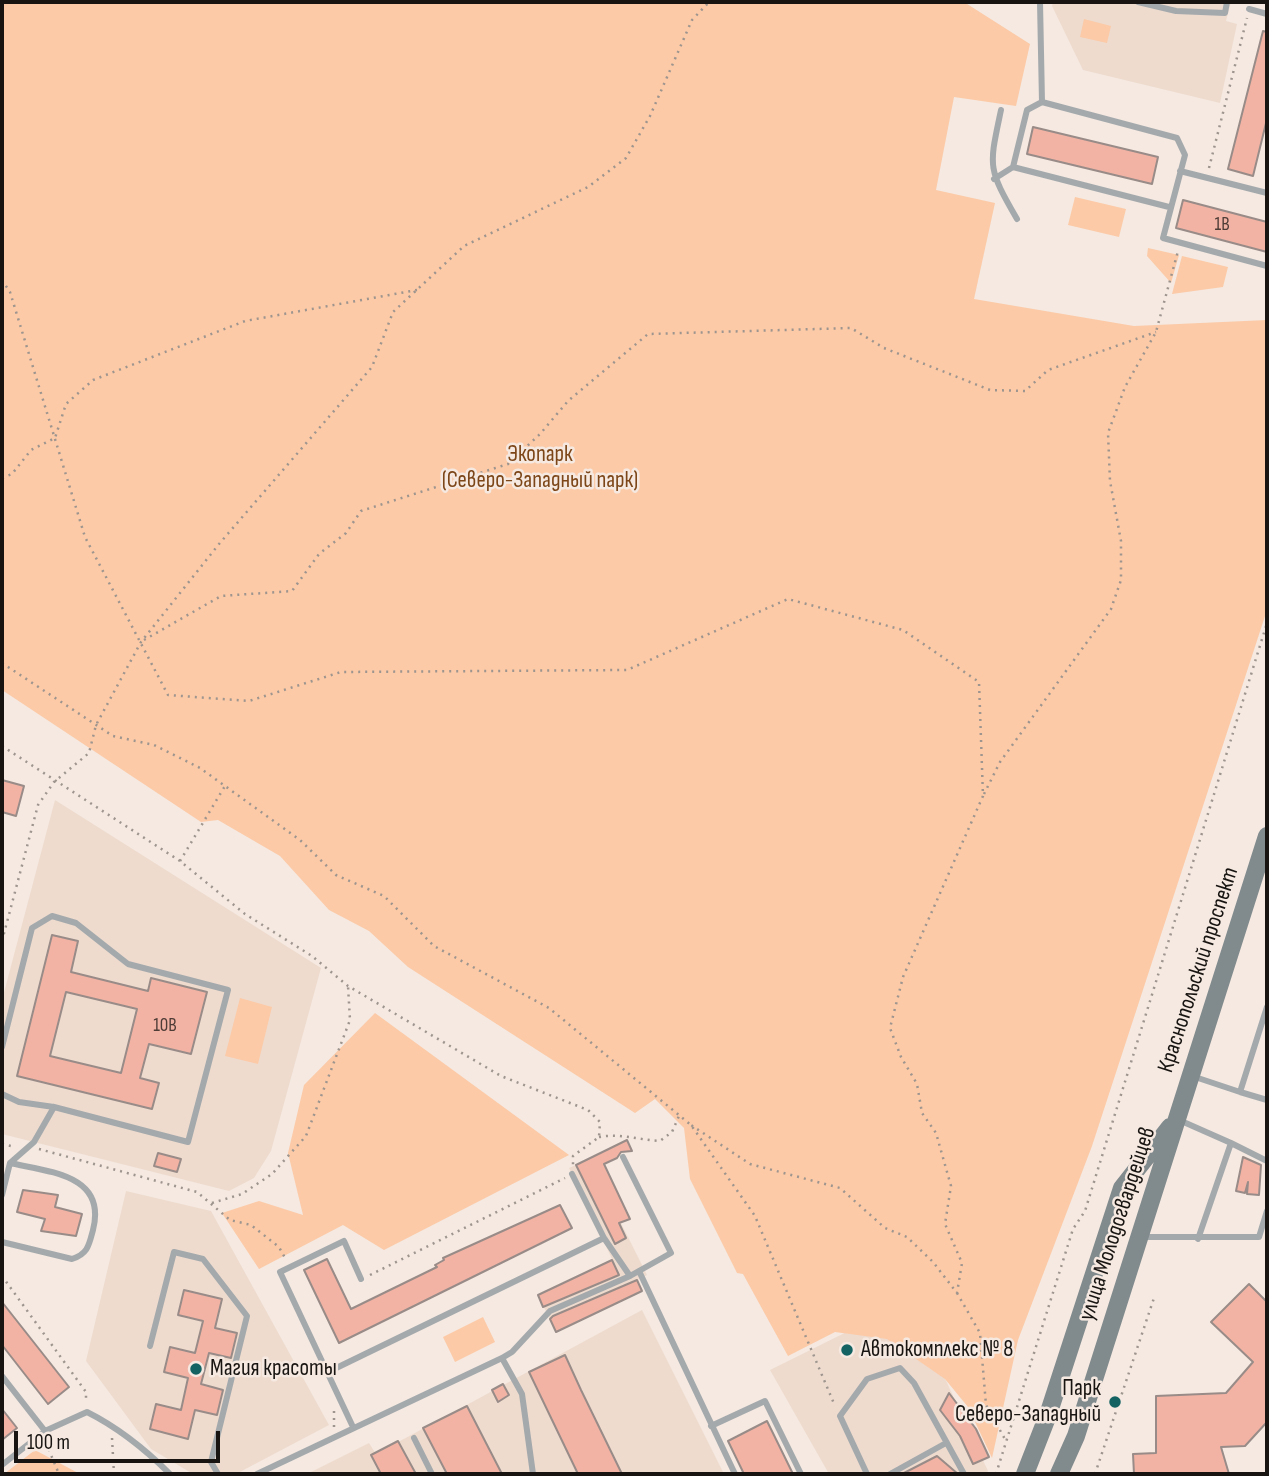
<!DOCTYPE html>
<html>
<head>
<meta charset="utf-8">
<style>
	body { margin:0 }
	#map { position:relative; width:1269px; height:1476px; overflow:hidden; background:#f5e9e1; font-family:"Sofia Sans Condensed",sans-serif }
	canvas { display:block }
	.frame { position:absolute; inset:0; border:4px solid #181411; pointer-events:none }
	.scale { position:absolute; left:14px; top:1431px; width:206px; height:32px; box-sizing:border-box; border:4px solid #181411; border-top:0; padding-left:9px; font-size:21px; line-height:24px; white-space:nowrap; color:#181411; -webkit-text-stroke:5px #f5e9e1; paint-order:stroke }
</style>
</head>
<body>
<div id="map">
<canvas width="1269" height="1476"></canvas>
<div class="frame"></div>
<div class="scale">100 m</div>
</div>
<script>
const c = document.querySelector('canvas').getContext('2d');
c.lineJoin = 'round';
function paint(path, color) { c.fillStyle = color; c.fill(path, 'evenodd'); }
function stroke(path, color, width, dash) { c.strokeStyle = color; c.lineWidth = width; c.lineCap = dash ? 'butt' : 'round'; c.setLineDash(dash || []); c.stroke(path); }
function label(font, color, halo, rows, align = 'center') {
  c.font = font + ' "Sofia Sans Condensed",sans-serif'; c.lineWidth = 5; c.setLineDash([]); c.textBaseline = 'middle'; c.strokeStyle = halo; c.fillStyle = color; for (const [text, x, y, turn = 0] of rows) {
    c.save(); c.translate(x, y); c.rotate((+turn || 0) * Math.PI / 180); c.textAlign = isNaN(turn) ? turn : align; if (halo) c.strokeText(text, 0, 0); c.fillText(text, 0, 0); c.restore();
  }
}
paint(new Path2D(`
	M 1053,2 L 1231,2 L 1226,21 L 1237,24 L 1220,103 L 1083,70 L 1052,6 Z
	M 55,800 L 321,968 L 271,1151 L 254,1178 L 229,1191 L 2,1134 L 2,1000 Z
	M 589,1159 L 647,1275 L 638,1280 L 643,1291 L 556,1332 L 538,1295 L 612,1259 L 569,1168 Z
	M 126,1191 L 211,1211 L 329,1425 L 236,1474 L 193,1474 L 151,1449 L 86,1361 Z
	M 909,1301 L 988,1471 L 986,1474 L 829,1474 L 770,1370 Z
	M 642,1310 L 724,1474 L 307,1474 L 369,1443 L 376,1454 Z`), '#eedbce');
paint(new Path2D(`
	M 2,2 L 964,2 L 1030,44 L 1016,106 L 954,97 L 936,190 L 995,203 L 974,299 L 1134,326 L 1267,320 L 1267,610 L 1092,1146 L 1018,1340 L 992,1458 L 968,1407 L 945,1379 L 887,1339 L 835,1332 L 788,1356 L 743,1274 L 737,1273 L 690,1179 L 684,1128 L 655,1099 L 635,1113 L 408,967 L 369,931 L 329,910 L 280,856 L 218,820 L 201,822 L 2,690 Z
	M 1084,19 L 1111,26 L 1107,43 L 1080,37 Z
	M 1075,197 L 1126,209 L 1119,237 L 1068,225 Z
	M 1148,248 L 1179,255 L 1171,283 L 1147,256 Z
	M 1182,256 L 1228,267 L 1223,287 L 1172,294 Z
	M 240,998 L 272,1007 L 258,1064 L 225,1056 Z
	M 375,1013 L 569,1155 L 384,1250 L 343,1225 L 259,1269 L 222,1213 L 259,1201 L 303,1215 L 288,1153 L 304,1085 Z
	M 483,1317 L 495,1342 L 455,1362 L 443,1337 Z
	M 35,1450 L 80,1474 L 4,1474 Z`), '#fccaa7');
const building = new Path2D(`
	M 1263,31 L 1267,32 L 1267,119 L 1253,176 L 1228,169 Z
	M 1033,127 L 1158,157 L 1152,184 L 1027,154 Z
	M 1183,200 L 1267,222 L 1267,252 L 1176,228 Z
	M 2,780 L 24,786 L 16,816 L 2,812 Z
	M 52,935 L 78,941 L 71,972 L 148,991 L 151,978 L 207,992 L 191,1054 L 149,1044 L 140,1078 L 159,1083 L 152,1109 L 17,1076 ZM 66,992 L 137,1009 L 121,1073 L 50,1056 Z
	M 627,1140 L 632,1151 L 621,1152 L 617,1158 L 604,1164 L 630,1219 L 619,1223 L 626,1238 L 615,1244 L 576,1165 Z
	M 158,1153 L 181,1159 L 177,1172 L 154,1166 Z
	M 1243,1157 L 1261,1165 L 1259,1195 L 1247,1194 L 1248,1182 L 1245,1193 L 1236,1191 Z
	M 23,1190 L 58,1195 L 55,1207 L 82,1214 L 76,1236 L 41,1231 L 45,1219 L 17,1212 Z
	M 560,1205 L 572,1228 L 339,1343 L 304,1270 L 327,1259 L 351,1309 L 437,1267 L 435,1265 L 444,1260 L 443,1258 Z
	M 612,1260 L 619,1275 L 543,1307 L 538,1295 Z
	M 637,1280 L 642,1291 L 556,1332 L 550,1319 L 553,1316 Z
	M 1249,1284 L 1267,1302 L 1267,1422 L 1245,1446 L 1221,1447 L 1229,1474 L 1134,1474 L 1133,1454 L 1156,1453 L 1156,1396 L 1226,1393 L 1253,1362 L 1211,1322 Z
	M 184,1290 L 222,1299 L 215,1328 L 237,1333 L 231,1358 L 209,1353 L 201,1384 L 223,1390 L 217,1415 L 195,1410 L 188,1439 L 150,1429 L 156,1404 L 181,1410 L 188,1378 L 164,1372 L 170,1347 L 195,1353 L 203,1321 L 178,1315 Z
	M 2,1302 L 69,1387 L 48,1404 L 2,1345 Z
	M 565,1355 L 581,1390 L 622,1474 L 578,1474 L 529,1372 Z
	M 503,1384 L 509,1395 L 498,1402 L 492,1390 Z
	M 949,1393 L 976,1429 L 989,1457 L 973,1464 L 960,1436 L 940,1410 Z
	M 467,1406 L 502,1474 L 447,1474 L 423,1428 Z
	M 2,1409 L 17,1428 L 2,1440 Z
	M 767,1421 L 793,1474 L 744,1474 L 728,1441 Z
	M 398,1441 L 416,1474 L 381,1474 L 371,1455 Z
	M 937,1456 L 958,1474 L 902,1474 Z`);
paint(building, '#f2b3a4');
stroke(building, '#998c88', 2);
stroke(new Path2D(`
	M 1266,2 L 1267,2
	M 1209,168 L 1247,18
	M 2,280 L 10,292 L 85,537 L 168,695 L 249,701 L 341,672 L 627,670 L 788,599 L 903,630 L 979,682 L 983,796 L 903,977 L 890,1028 L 901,1057 L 917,1084 L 922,1113 L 936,1133 L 951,1186 L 945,1224 L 962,1263 L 957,1293 L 933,1262 L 907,1237 L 885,1228 L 840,1188 L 750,1164 L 691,1125
	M 2,478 L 12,474 L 31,450 L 55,438 L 66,404 L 93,380 L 245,321 L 417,290
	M 144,640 L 221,596 L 292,591 L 319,554 L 346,533 L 361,511 L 508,464 L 540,434 L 568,401 L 648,334 L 851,328 L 884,348 L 990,390 L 1025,391 L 1048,370 L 1156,332
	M 2,663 L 113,736 L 154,745 L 200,768 L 300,840 L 336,875 L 384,896 L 434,946 L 549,1008 L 691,1125 L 755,1216 L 835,1406
	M 2,746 L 180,861 L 245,914 L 312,956 L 348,986 L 501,1076 L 588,1110 L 600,1122 L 599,1137 L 573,1156 L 573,1165
	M 984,794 L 1000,762 L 1111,609 L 1121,580 L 1121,541 L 1110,481 L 1108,433 L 1125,387 L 1156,332 L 1178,251
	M 180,861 L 225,786
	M 2,941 L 38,805 L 54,782 L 89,753 L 96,725 L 141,642 L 219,544 L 372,367 L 393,312 L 464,246 L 588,187 L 626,158 L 650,116 L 692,20 L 709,2
	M 599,1137 C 620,1133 639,1140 660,1141 L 672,1132 L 679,1116
	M 2,1144 L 15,1147
	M 39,1149 L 197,1192 L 230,1220 L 251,1225 L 279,1247 L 285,1258
	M 212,1203 L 242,1194 L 272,1174 L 306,1136 L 350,1020 L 348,986
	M 370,1275 L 565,1178
	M 2,1276 L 86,1392 L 86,1402
	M 957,1293 L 980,1333 L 986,1405 L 1006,1441
	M 334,1411 L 334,1428
	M 112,1438 L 114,1474
	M 46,1443 L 59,1474
	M 996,1474 L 1073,1229 L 1085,1211 L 1267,623
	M 1095,1474 L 1155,1295`), '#9e958f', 2.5, [2, 5]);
stroke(new Path2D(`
	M 1040,2 L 1042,102 L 1177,138 L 1185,155 L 1163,238 L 1267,266
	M 1138,2 L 1176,11 L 1225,13 L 1227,2
	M 1249,9 L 1267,14
	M 1042,102 L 1027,110 L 1013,167 L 1169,207
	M 1001,110 C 989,167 987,167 1017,219
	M 1180,171 L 1267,193
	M 994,179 L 1013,167
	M 1267,1007 L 1240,1092 L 1267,1100
	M 2,1047 L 32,928 L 52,916 L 76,923 L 128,964 L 228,990 L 188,1142 L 54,1107 L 19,1102 L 2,1094
	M 1192,1076 L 1240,1092
	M 1179,1120 L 1231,1143 L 1198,1239
	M 1231,1143 L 1267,1161
	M 2,1195 L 10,1163 L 34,1142 L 54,1107
	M 1141,1237 L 1259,1237 L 1267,1211
	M 604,1238 L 630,1276
	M 2,1242 L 72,1259 C 88,1254 89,1245 93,1230 C 107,1175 50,1172 10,1163
	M 639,1271 L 735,1474
	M 150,1346 L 174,1252 L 203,1259 L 247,1316 L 211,1462 L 218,1474
	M 502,1358 L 522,1394 L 533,1474
	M 328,1372 L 604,1238 L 572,1174
	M 2,1376 L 45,1431 L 2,1465
	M 711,1426 L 765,1401 L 801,1474
	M 353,1427 L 280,1272 L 344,1241 L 361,1279
	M 45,1431 L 87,1412 C 119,1428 145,1449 170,1474
	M 414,1438 L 432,1474
	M 257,1474 L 502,1358 L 512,1352 L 550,1311 L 630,1276 L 671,1253 L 623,1157
	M 867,1474 L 840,1416 L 867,1379 L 900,1368 L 914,1383 L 964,1474
	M 890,1474 L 946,1443`), '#a4a9ac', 6);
stroke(new Path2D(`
	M 1025,1474 L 1048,1415 L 1122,1188 L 1170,1127
	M 1059,1474 L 1076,1436 L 1267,836`), '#818a8d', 18);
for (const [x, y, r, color] of [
	[847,1350,7,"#146362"],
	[196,1369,7,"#146362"],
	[1115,1402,7,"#146362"]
]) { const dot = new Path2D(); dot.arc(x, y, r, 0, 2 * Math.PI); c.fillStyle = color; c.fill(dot); stroke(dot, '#f5e9e1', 2.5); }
label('19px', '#4e3c36', null, [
	["1В",1222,225],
	["10В",165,1026]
]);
label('23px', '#7d4618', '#f5e9e1', [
	["Экопарк",540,455],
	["(Северо-Западный парк)",540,481]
]);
label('23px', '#181411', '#f5e9e1', [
	["Краснопольский проспект",1199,970,-72],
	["улица Молодогвардейцев",1118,1224,-72]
]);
label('23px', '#181411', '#f5e9e1', [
	["Автокомплекс № 8",861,1350],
	["Магия красоты",210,1369],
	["Парк",1101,1389,"right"],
	["Северо-Западный",1101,1415,"right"]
], 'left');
</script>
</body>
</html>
